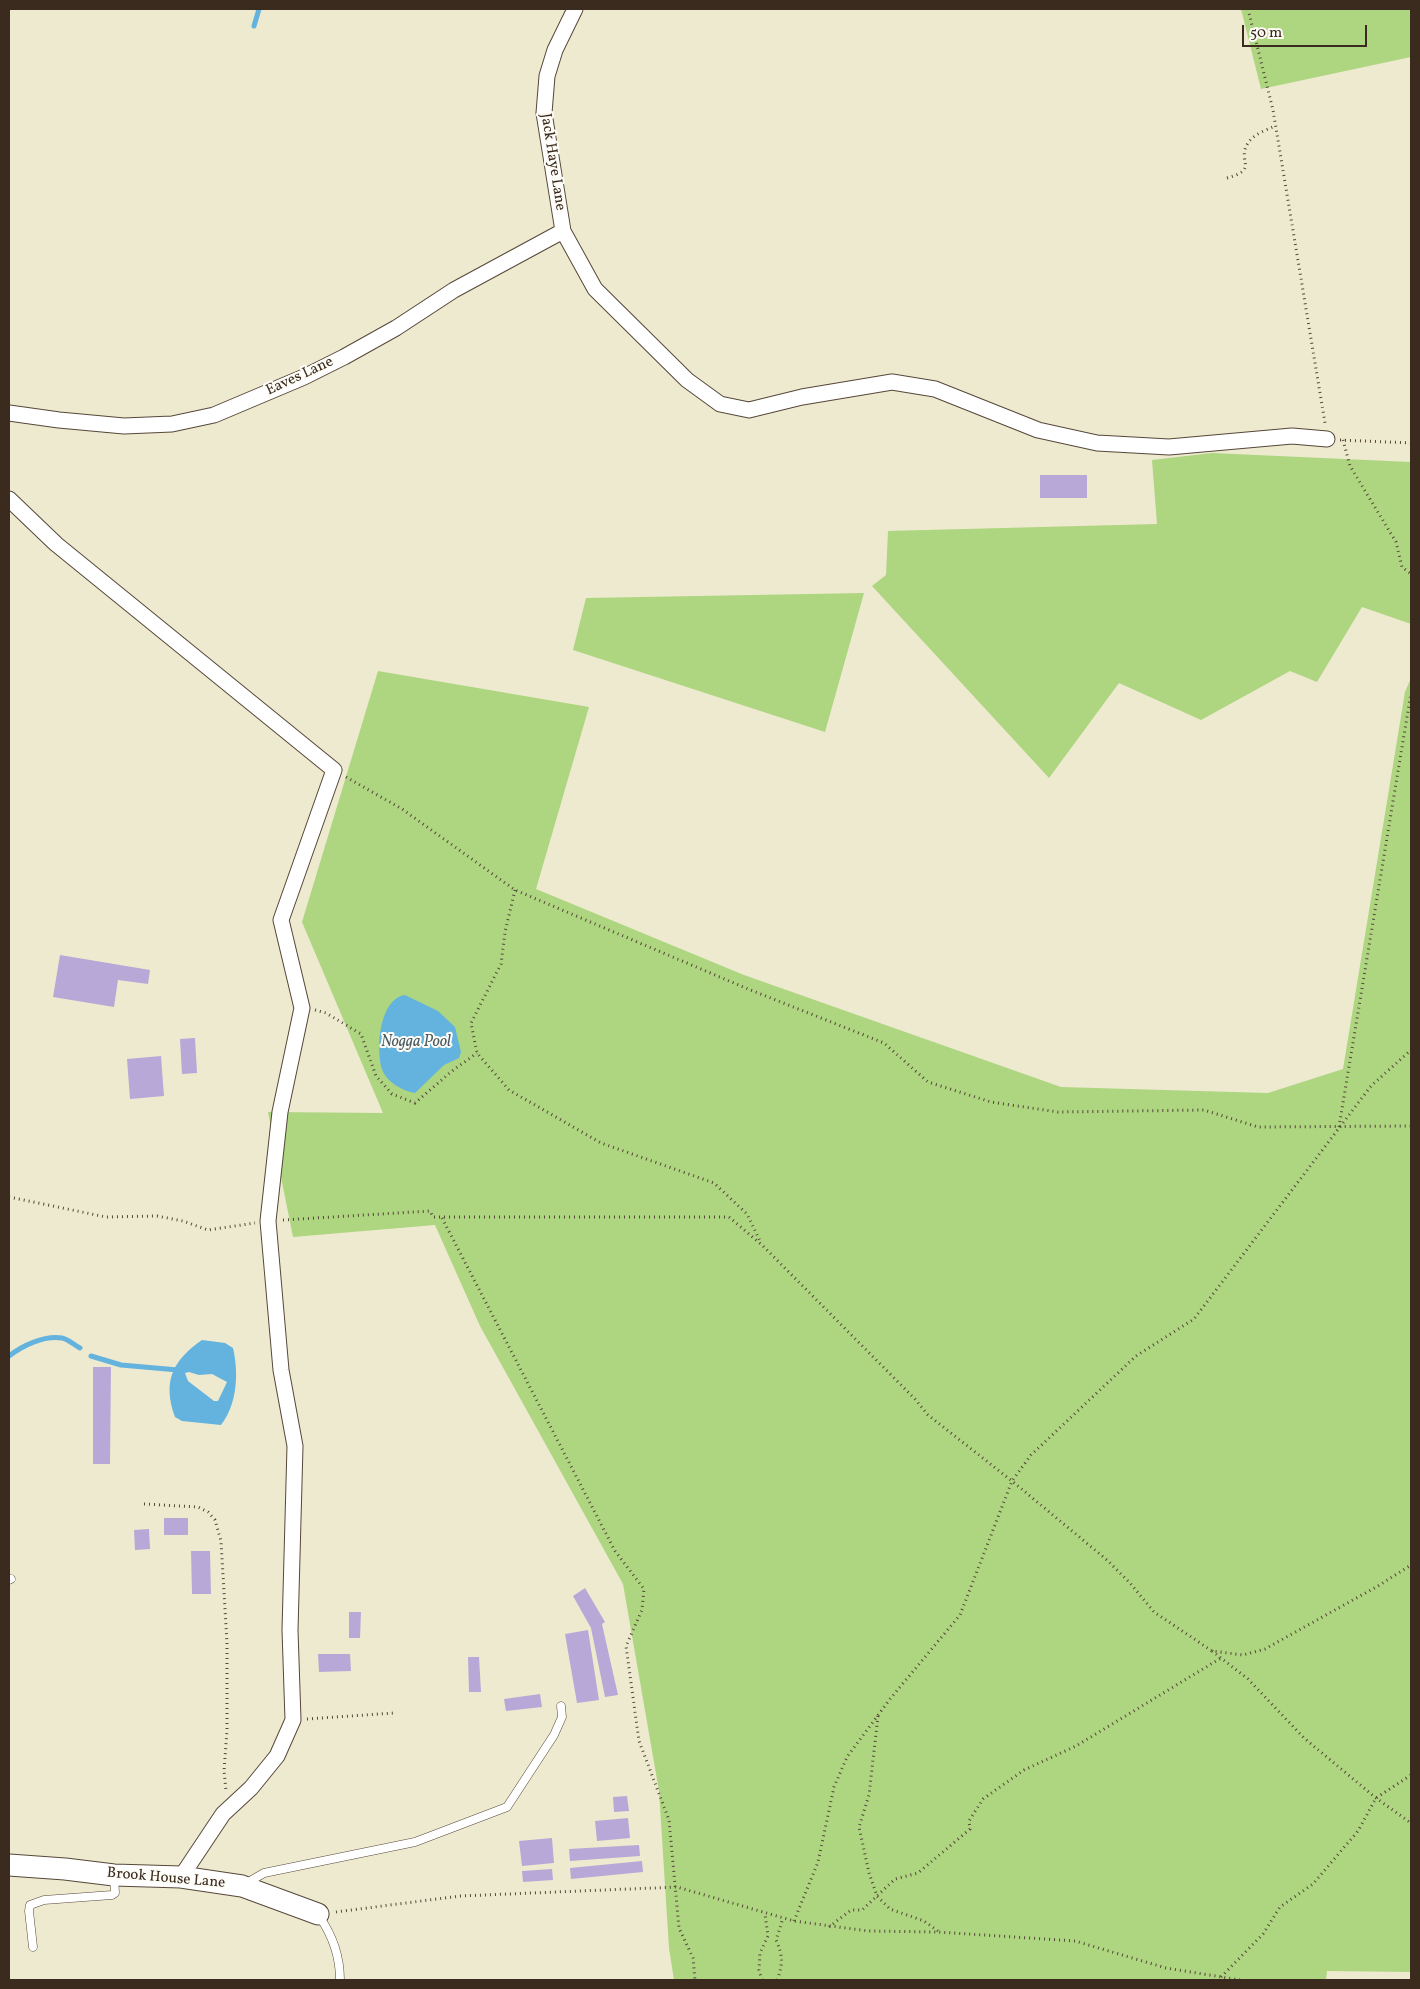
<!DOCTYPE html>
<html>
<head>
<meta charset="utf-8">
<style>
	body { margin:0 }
	#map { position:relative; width:1420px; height:1989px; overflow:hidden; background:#eeead0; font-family:Vollkorn,serif }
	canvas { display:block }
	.frame { position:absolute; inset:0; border:10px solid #3b2a1e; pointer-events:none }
	.scale { position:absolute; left:1242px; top:25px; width:125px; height:22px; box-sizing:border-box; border:2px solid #3b2a1e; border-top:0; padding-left:6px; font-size:15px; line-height:18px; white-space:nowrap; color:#3b2a1e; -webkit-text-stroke:4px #fdfcf7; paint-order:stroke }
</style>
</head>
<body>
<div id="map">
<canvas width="1420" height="1989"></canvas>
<div class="frame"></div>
<div class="scale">50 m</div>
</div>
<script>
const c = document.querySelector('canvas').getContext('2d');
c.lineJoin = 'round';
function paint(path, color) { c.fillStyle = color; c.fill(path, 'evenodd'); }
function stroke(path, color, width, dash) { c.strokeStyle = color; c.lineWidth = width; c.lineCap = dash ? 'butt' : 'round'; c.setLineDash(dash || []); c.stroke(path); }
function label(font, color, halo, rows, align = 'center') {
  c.font = font + ' Vollkorn,serif'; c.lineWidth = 4; c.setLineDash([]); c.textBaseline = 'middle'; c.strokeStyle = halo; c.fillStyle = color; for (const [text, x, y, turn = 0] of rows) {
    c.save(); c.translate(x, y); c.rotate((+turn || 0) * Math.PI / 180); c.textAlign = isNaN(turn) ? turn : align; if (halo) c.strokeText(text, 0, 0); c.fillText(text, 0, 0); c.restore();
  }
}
paint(new Path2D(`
	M 1241,9 L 1411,9 L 1411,57 L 1261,89 Z
	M 1212,453 L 1411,462 L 1411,624 L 1362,607 L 1317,682 L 1290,671 L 1201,720 L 1119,683 L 1049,778 L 872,586 L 886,575 L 888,531 L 1157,524 L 1152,460 Z
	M 864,593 L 825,732 L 573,650 L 586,598 Z
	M 378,671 L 589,707 L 536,889 L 744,975 L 1061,1087 L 1268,1093 L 1343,1069 L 1405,692 L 1411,678 L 1411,1972 L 1327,1971 L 1326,1980 L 674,1980 L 669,1948 L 659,1791 L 623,1584 L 480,1326 L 435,1225 L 293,1237 L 268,1112 L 383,1113 L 302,922 Z`), '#aed580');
paint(new Path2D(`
	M 405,995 L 438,1011 L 455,1027 L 461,1052 L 459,1058 L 444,1065 L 415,1093 C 403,1091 386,1082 382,1069 C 376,1049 379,999 405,995 Z
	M 202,1340 L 225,1343 L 233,1348 C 239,1373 237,1405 221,1425 L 182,1421 L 175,1417 C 162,1381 173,1360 202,1340 ZM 189,1372 L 199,1375 L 212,1374 L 227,1382 L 218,1401 L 214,1401 L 188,1381 L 185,1373 Z`), '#63b3de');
stroke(new Path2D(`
	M 254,26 L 259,9
	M 9,1356 C 22,1346 44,1335 62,1338 C 68,1339 74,1345 80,1348
	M 91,1356 L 121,1365 L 178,1370`), '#63b3de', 5);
paint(new Path2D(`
	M 1040,475 L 1087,475 L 1087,498 L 1040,498 Z
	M 60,955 L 150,970 L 148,984 L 118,980 L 114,1007 L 53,997 Z
	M 195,1038 L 197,1073 L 182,1074 L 180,1039 Z
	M 161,1056 L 164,1096 L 130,1099 L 127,1059 Z
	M 93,1367 L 111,1367 L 110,1464 L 93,1464 Z
	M 164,1518 L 188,1518 L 188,1535 L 164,1535 Z
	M 149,1529 L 150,1549 L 135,1550 L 134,1530 Z
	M 191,1551 L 210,1551 L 211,1594 L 192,1594 Z
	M 585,1588 L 605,1622 L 602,1624 L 618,1695 L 605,1697 L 591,1628 L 573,1596 Z
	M 349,1612 L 361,1612 L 360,1638 L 349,1638 Z
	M 588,1630 L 599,1700 L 577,1703 L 565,1634 Z
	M 318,1654 L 350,1654 L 351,1671 L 319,1672 Z
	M 468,1657 L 479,1657 L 481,1692 L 469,1692 Z
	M 540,1694 L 542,1707 L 506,1711 L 504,1699 Z
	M 627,1796 L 629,1811 L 614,1812 L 613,1797 Z
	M 628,1818 L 630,1838 L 597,1841 L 595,1821 Z
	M 552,1838 L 554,1863 L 522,1866 L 519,1841 Z
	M 639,1845 L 640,1856 L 570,1861 L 569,1849 Z
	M 642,1861 L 643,1872 L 571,1879 L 570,1868 Z
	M 552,1869 L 553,1880 L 523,1882 L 522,1871 Z`), '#b8a8d7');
const lane = new Path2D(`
	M 9,1580 L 11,1579
	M 245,1884 L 264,1873 L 415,1842 L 507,1807 L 554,1735 L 562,1717 L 561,1706
	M 319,1916 C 333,1936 340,1956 340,1980
	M 33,1947 L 29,1911 L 30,1905 L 44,1900 L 112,1895 L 115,1893 L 114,1877`);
const street = new Path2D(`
	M 575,9 L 555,50 L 547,76 L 544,113 L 563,231 L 595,289 L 687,380 L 720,404 L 749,410 L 802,397 L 892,382 L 935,389 L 1038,430 L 1097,443 L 1169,447 L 1292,436 L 1327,439
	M 9,413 L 59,420 L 124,426 L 172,424 L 214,415 L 304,377 L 344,357 L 396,328 L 454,290 L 563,231
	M 9,499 L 56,544 L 334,770 L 281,920 L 302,1008 L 280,1112 L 268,1221 L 281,1370 L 295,1446 L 290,1630 L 293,1720 L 277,1756 L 251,1788 L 223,1814 L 181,1877`);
const secondary = new Path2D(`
	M 9,1865 L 65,1869 L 114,1875 L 181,1877 L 242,1886 L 318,1914`);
stroke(lane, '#564739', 9);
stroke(street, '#564739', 17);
stroke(secondary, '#564739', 23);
stroke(new Path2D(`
	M 1248,9 L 1273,110 L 1325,423
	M 1227,178 C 1260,169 1236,161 1248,143 C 1254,134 1266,130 1275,126
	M 1340,440 L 1411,443
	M 1343,440 L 1350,466 L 1396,542 L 1402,567 L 1411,574
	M 346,777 L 402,809 L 515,890 L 748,989 L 884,1043 L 928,1082 L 991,1102 L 1058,1112 L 1204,1110 L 1258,1127 L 1411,1126
	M 515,890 L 505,932 L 501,964 L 471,1023 L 477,1053 L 509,1090 L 601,1143 L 714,1183 L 747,1214 L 761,1243
	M 315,1010 L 326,1013 L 361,1034 L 376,1076 L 392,1094 L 415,1103 L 452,1071 L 477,1053
	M 1339,1127 L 1411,693
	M 9,1197 L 106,1217 L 157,1216 L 183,1221 L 208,1230 L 255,1223
	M 442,1218 L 615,1551 L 644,1589 L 642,1610 L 626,1646 L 639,1741 L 669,1820 L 679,1928 L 693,1958 L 695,1980
	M 283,1220 L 430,1211 L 433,1217 L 729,1217 L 763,1246 L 915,1399 L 928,1415 L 1012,1481 L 1107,1560 L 1130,1583 L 1154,1612 L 1212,1651 L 1243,1655 L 1265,1649 L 1378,1586 L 1411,1565
	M 144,1504 L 198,1507 L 208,1512 L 215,1520 L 221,1541 L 227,1643 L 227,1730 L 224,1771 L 226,1791
	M 1212,1651 L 1248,1679 L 1304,1738 L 1376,1798 L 1411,1823
	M 878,1716 L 869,1795 L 859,1827 L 869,1873 L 877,1896 L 890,1909 L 924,1921 L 938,1931
	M 307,1719 L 394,1713
	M 336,1912 L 460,1896 L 677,1887 L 794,1921 L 868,1931 L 938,1932 L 1075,1941 L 1166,1968 L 1240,1980
	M 794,1921 L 818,1862 L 834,1787 L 847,1757 L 890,1699 L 960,1615 L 1012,1481 L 1031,1455 L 1136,1356 L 1194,1319 L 1371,1086 L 1411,1050
	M 829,1927 L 851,1910 L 862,1910 L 895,1879 L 918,1873 L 970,1829 L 969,1821 L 983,1799 L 1024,1770 L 1076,1746 L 1221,1658
	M 1221,1977 L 1263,1934 L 1280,1907 L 1313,1884 L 1358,1831 L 1376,1798 L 1411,1775
	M 762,1980 L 759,1970 L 760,1953 L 768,1936 L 765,1914
	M 777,1980 C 783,1965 783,1955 776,1940 L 783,1918`), '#564739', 3, [1, 4]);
stroke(lane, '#fff', 8);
stroke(street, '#fff', 15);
stroke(secondary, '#fff', 21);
label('15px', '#3b2a1e', '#fdfcf7', [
	["Jack Haye Lane",552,162,81],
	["Eaves Lane",300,377,-25],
	["Brook House Lane",166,1879,5]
]);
label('italic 16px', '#495a61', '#fdfcf7', [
	["Nogga Pool",416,1043]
]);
</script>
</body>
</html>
